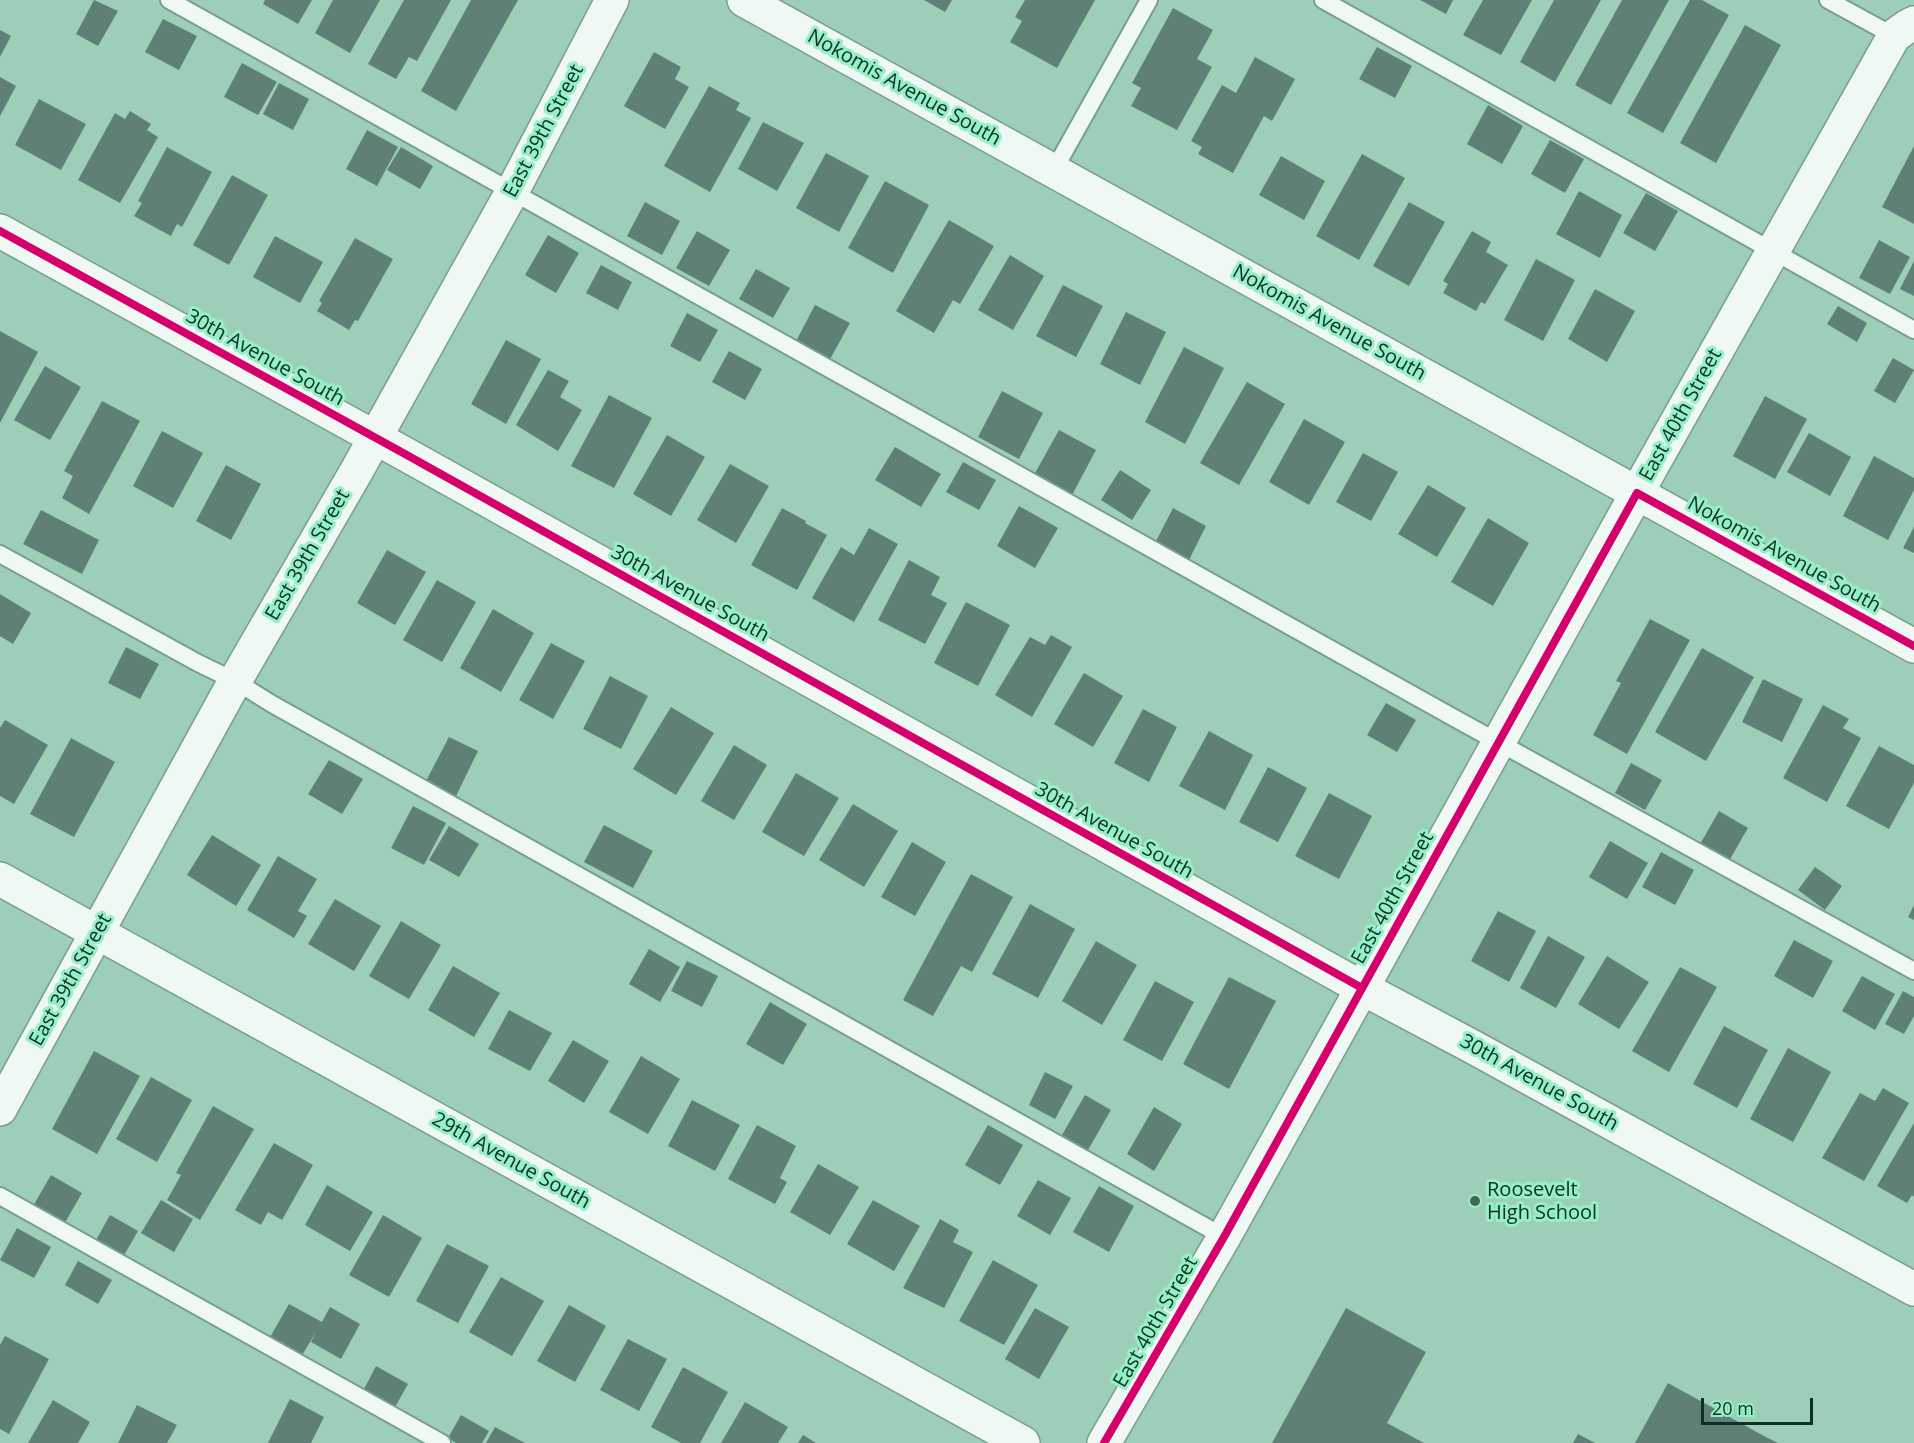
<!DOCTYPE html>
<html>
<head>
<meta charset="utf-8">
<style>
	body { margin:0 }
	#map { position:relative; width:1914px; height:1443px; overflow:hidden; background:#9dceb8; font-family:"Open Sans",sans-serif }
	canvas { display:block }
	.scale { position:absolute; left:1701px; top:1398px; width:112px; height:27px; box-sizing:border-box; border:3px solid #0b3223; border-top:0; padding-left:8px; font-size:18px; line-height:21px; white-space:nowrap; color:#0b3223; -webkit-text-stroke:4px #96efc6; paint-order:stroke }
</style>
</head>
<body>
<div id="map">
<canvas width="1914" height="1443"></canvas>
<div class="scale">20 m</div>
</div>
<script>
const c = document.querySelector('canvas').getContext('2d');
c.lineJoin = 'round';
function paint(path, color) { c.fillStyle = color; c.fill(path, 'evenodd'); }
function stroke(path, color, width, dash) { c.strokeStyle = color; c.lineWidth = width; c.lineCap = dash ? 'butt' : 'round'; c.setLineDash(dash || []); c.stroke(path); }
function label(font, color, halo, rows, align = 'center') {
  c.font = font + ' "Open Sans",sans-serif'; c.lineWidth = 6; c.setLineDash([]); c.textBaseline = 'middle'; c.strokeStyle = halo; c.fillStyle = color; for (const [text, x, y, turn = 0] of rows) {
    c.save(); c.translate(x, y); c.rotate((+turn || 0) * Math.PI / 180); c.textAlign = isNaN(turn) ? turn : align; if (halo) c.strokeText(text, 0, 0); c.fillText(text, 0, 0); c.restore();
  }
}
paint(new Path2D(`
	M 94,0 L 118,11 L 98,46 L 76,34 Z
	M 265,0 L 312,0 L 298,24 L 263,4 Z
	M 333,0 L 380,0 L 350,53 L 315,33 Z
	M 404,0 L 451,0 L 417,61 L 409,57 L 396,79 L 368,64 Z
	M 471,0 L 518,0 L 456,111 L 421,91 Z
	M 924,0 L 952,0 L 945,12 Z
	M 1025,0 L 1095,0 L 1057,68 L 1010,42 L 1022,21 L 1015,17 Z
	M 1420,0 L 1453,0 L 1446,14 Z
	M 1483,0 L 1532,0 L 1501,55 L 1463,35 Z
	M 1554,0 L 1601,0 L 1555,82 L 1520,62 Z
	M 1622,0 L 1669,0 L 1611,105 L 1575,85 Z
	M 1690,0 L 1702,0 L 1729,15 L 1663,133 L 1627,113 Z
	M 1173,8 L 1213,30 L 1197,59 L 1212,67 L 1177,130 L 1131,106 L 1141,88 L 1132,83 Z
	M 163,19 L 197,36 L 179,70 L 145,52 Z
	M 1745,25 L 1781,45 L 1716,163 L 1680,143 Z
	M 0,30 L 11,36 L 0,57 Z
	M 1377,47 L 1412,66 L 1395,98 L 1359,79 Z
	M 654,52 L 681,67 L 675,79 L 689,87 L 665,129 L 624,106 Z
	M 1255,57 L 1295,79 L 1272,121 L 1264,116 L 1233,173 L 1198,154 L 1202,147 L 1191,141 L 1222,85 L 1236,93 Z
	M 242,63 L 277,82 L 258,115 L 224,97 Z
	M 0,77 L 16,86 L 0,116 Z
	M 279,83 L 309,99 L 293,130 L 263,114 Z
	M 709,86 L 740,103 L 736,110 L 751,118 L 710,192 L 664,166 Z
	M 39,99 L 86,124 L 61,170 L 15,145 Z
	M 1488,105 L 1523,126 L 1502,164 L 1467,144 Z
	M 130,111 L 151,124 L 147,130 L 158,137 L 120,203 L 78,180 L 115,113 L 125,119 Z
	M 763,122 L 804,143 L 777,191 L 738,169 Z
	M 367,130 L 398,147 L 377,186 L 346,169 Z
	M 1550,140 L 1584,159 L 1565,193 L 1531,174 Z
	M 1914,146 L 1914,224 L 1882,207 Z
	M 167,147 L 212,172 L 182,227 L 177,224 L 171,236 L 134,216 L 142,203 L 138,201 Z
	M 401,147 L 433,166 L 420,189 L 387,170 Z
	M 826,153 L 869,176 L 839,232 L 796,208 Z
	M 1362,154 L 1405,178 L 1359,260 L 1316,236 Z
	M 1281,156 L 1325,181 L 1304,220 L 1259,195 Z
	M 232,175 L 268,195 L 229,265 L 193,245 Z
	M 885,181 L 929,205 L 893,273 L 848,248 Z
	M 1579,191 L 1622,215 L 1600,258 L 1556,234 Z
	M 1646,193 L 1678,211 L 1655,251 L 1623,233 Z
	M 645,202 L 680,221 L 662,255 L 627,236 Z
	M 1409,202 L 1445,222 L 1409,286 L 1373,266 Z
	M 949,220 L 994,246 L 960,304 L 953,300 L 934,333 L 896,311 Z
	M 697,231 L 730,250 L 709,286 L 676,268 Z
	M 1472,231 L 1491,242 L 1486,252 L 1508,265 L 1485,304 L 1481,302 L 1476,311 L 1443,293 L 1448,284 L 1443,281 Z
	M 548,235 L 579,253 L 556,293 L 525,275 Z
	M 275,236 L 323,262 L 300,303 L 253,277 Z
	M 355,238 L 393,259 L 358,321 L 355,320 L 349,330 L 317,311 L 322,303 L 319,301 Z
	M 1879,240 L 1910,257 L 1890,294 L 1859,278 Z
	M 1010,255 L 1044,276 L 1013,330 L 978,310 Z
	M 1536,259 L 1575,280 L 1543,341 L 1504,320 Z
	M 1914,261 L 1914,296 L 1900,289 Z
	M 601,265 L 632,282 L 618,310 L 586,293 Z
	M 756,269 L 790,288 L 773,318 L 739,299 Z
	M 1063,285 L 1103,306 L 1076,357 L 1036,336 Z
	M 1595,289 L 1635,311 L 1607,362 L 1568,339 Z
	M 815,305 L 850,323 L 829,361 L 795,343 Z
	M 1838,306 L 1867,323 L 1857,342 L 1827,324 Z
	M 1126,312 L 1166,332 L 1140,385 L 1100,364 Z
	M 687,313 L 718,330 L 700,362 L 670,346 Z
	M 0,331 L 38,352 L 0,423 Z
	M 506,340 L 541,359 L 506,424 L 471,404 Z
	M 1184,347 L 1224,368 L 1185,444 L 1145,422 Z
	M 729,351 L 762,369 L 745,400 L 712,382 Z
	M 1893,358 L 1914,370 L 1895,403 L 1874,391 Z
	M 45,366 L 81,387 L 50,440 L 14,420 Z
	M 548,370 L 569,381 L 560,397 L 582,410 L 558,451 L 516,425 Z
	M 1247,382 L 1285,404 L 1239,485 L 1200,463 Z
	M 1002,391 L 1043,413 L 1019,459 L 978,437 Z
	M 609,395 L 652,418 L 614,488 L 571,466 Z
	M 1765,396 L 1807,419 L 1775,479 L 1733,456 Z
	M 102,401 L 140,421 L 89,514 L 62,498 L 73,476 L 64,471 Z
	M 1304,419 L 1345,442 L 1309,505 L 1269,482 Z
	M 1059,430 L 1096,450 L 1072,495 L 1034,475 Z
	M 162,431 L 203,453 L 173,508 L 133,486 Z
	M 1809,433 L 1851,457 L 1830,496 L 1787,472 Z
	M 667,435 L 705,457 L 671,516 L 633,494 Z
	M 895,447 L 941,474 L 921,507 L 875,480 Z
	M 1363,453 L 1398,472 L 1371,521 L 1336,502 Z
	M 1874,456 L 1914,478 L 1914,490 L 1888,540 L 1843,516 Z
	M 963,462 L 996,480 L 979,510 L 946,492 Z
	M 730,464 L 769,486 L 736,543 L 697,520 Z
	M 226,465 L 261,484 L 231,540 L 196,521 Z
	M 1120,470 L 1151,490 L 1132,520 L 1101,500 Z
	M 1428,485 L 1466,508 L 1437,557 L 1398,534 Z
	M 1019,506 L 1058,528 L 1035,568 L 997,546 Z
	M 782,508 L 806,521 L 805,523 L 827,535 L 797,590 L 751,565 Z
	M 1173,508 L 1206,526 L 1189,560 L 1155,543 Z
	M 41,510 L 99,540 L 82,574 L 23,544 Z
	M 1488,518 L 1529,543 L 1493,606 L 1451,582 Z
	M 1914,527 L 1914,553 L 1903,548 Z
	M 869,528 L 898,544 L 854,622 L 812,598 L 841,547 L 854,555 Z
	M 387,550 L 426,572 L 395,625 L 357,603 Z
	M 909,560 L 940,577 L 931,595 L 947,603 L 925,644 L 878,620 Z
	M 437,580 L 476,602 L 442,662 L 403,640 Z
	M 0,594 L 31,613 L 13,644 L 0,636 Z
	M 966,602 L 1010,625 L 978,686 L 934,663 Z
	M 493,609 L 534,633 L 501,692 L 460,668 Z
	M 1650,619 L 1690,640 L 1627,754 L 1593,735 L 1621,683 L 1616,681 Z
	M 1051,635 L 1072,647 L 1032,717 L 995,695 L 1030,637 L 1045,645 Z
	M 551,643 L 585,661 L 553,719 L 519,700 Z
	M 126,647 L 159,664 L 140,699 L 108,683 Z
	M 1702,648 L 1754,677 L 1706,761 L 1655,732 Z
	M 1084,673 L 1123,696 L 1093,747 L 1054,724 Z
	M 610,676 L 648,696 L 621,749 L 583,729 Z
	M 1763,679 L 1803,699 L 1782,742 L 1742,722 Z
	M 1386,703 L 1416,720 L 1397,752 L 1367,735 Z
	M 1823,705 L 1849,719 L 1843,728 L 1861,738 L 1827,802 L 1783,778 Z
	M 671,707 L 714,733 L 676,795 L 633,769 Z
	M 1143,709 L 1177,727 L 1149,782 L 1114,763 Z
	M 5,720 L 48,745 L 14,804 L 0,796 L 0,728 Z
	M 1209,731 L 1253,755 L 1225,810 L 1179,786 Z
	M 449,737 L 478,751 L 456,796 L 426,781 Z
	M 71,738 L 115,762 L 74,837 L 30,814 Z
	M 734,745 L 767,765 L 734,820 L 701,801 Z
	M 1879,746 L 1914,765 L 1914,783 L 1889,829 L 1846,806 Z
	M 329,760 L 363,779 L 342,814 L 308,794 Z
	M 1631,763 L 1662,780 L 1645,810 L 1615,793 Z
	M 1268,767 L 1307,788 L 1278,842 L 1239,822 Z
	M 796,773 L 839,798 L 804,856 L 762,832 Z
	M 1329,793 L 1372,816 L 1339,879 L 1295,856 Z
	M 853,804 L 898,831 L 864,887 L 819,860 Z
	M 413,806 L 446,823 L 424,865 L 391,848 Z
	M 1719,811 L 1748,828 L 1729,861 L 1700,844 Z
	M 604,825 L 653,851 L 633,888 L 584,862 Z
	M 449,826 L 479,844 L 459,877 L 429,860 Z
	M 212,835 L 261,865 L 236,906 L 187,875 Z
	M 1610,841 L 1648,863 L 1627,899 L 1589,877 Z
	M 912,842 L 946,862 L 915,916 L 881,897 Z
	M 1661,852 L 1694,870 L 1675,905 L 1642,887 Z
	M 278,856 L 317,879 L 298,911 L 307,916 L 294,938 L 247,910 Z
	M 1815,867 L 1842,886 L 1825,910 L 1798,890 Z
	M 971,874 L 1013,897 L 972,972 L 961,966 L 933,1016 L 903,1000 Z
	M 335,899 L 381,926 L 354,971 L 308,944 Z
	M 1030,904 L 1075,929 L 1038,998 L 992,974 Z
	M 1914,905 L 1914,920 L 1908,917 Z
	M 1498,911 L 1536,931 L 1509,982 L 1471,961 Z
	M 401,921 L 441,945 L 409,999 L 369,976 Z
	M 1548,936 L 1585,957 L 1556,1008 L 1520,988 Z
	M 1794,940 L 1833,961 L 1813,998 L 1774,976 Z
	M 1096,941 L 1137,965 L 1102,1025 L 1062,1001 Z
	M 649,949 L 680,967 L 660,1002 L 629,984 Z
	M 1607,956 L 1649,982 L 1619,1029 L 1578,1004 Z
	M 687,961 L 718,976 L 702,1007 L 671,991 Z
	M 453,966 L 500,993 L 474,1037 L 428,1010 Z
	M 1680,967 L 1717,987 L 1669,1072 L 1632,1051 Z
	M 1862,976 L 1895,994 L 1875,1030 L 1842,1011 Z
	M 1229,977 L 1276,1001 L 1229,1089 L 1183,1064 Z
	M 1155,981 L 1194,1002 L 1162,1061 L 1123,1040 Z
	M 1903,991 L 1914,997 L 1914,1016 L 1904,1034 L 1885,1024 Z
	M 770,1002 L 807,1024 L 783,1065 L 746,1044 Z
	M 509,1010 L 552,1033 L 530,1071 L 488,1049 Z
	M 1724,1026 L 1768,1050 L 1737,1108 L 1693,1084 Z
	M 573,1040 L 609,1061 L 584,1103 L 548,1081 Z
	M 1788,1048 L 1831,1072 L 1793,1142 L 1750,1119 Z
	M 94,1051 L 140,1076 L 97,1154 L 52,1129 Z
	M 641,1056 L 680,1079 L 648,1134 L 609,1112 Z
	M 1045,1072 L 1073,1086 L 1055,1119 L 1029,1105 Z
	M 151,1077 L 192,1100 L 157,1162 L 116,1139 Z
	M 1883,1088 L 1909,1103 L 1864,1181 L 1822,1158 L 1860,1093 L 1875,1101 Z
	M 1085,1095 L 1111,1110 L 1088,1150 L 1062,1135 Z
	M 692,1100 L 740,1125 L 715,1171 L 668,1146 Z
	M 213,1106 L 254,1129 L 200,1220 L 167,1200 L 181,1175 L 176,1173 Z
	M 1154,1107 L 1182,1124 L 1154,1171 L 1127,1154 Z
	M 1914,1123 L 1914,1197 L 1912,1195 L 1907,1203 L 1877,1186 Z
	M 757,1125 L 796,1146 L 780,1178 L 787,1182 L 775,1204 L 728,1179 Z
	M 988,1125 L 1023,1145 L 1000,1185 L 965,1165 Z
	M 274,1143 L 313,1165 L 282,1220 L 268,1212 L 261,1225 L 235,1210 Z
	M 818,1164 L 859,1187 L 830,1235 L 790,1212 Z
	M 51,1175 L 82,1193 L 63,1226 L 32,1208 Z
	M 1038,1180 L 1071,1198 L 1050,1235 L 1017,1216 Z
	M 327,1185 L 373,1212 L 350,1251 L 305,1225 Z
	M 1099,1186 L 1134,1206 L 1109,1252 L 1073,1232 Z
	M 161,1200 L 193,1219 L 174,1252 L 141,1233 Z
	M 873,1200 L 920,1226 L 894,1271 L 847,1244 Z
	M 110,1215 L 138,1231 L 123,1257 L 95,1242 Z
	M 383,1215 L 422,1238 L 389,1297 L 349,1275 Z
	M 940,1219 L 959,1230 L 953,1242 L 973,1252 L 944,1308 L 903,1288 Z
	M 17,1228 L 51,1247 L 34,1278 L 0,1260 Z
	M 447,1244 L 489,1266 L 458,1323 L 416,1301 Z
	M 993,1260 L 1038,1285 L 1004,1345 L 959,1321 Z
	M 78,1261 L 112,1280 L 98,1304 L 65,1285 Z
	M 501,1277 L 544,1301 L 512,1356 L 469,1332 Z
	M 289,1304 L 322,1322 L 330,1307 L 360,1324 L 341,1359 L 311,1342 L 316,1332 L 301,1357 L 269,1339 Z
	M 569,1305 L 606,1326 L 575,1382 L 537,1361 Z
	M 1035,1308 L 1069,1327 L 1039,1379 L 1005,1359 Z
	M 1346,1308 L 1426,1352 L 1387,1423 L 1424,1443 L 1272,1443 Z
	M 5,1336 L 49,1359 L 9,1434 L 0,1429 L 0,1345 Z
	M 628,1339 L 667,1359 L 639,1411 L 600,1390 Z
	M 376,1366 L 408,1384 L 395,1407 L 364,1389 Z
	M 683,1367 L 728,1392 L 700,1443 L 681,1443 L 651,1427 Z
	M 1668,1383 L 1764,1436 L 1778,1443 L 1635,1443 Z
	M 290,1399 L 324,1417 L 311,1443 L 268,1443 Z
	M 53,1400 L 90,1422 L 78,1443 L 28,1443 Z
	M 745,1402 L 788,1427 L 778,1443 L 721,1443 Z
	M 137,1405 L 177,1425 L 167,1443 L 118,1443 Z
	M 461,1415 L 489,1431 L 482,1443 L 456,1443 L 448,1438 Z
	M 495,1427 L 525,1443 L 486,1443 Z
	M 1578,1434 L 1595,1443 L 1573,1443 Z
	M 803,1435 L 816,1443 L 798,1443 Z`), '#5f8175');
const service = new Path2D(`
	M 169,0 L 1456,719 L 1914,971
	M 1323,0 L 1914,330
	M 1828,0 L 1894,36
	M 1054,170 L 1149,0
	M 0,554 L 198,663 L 235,681 L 272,704 L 1224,1237
	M 0,1196 L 442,1443`);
const minor = new Path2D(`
	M 744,0 L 1914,646
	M 0,231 L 405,454 L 1362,988 L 1473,1047 L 1914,1289
	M 0,879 L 1023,1443
	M 0,1109 L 235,681 L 356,472 L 512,192 L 612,0
	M 1104,1443 L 1224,1237 L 1652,466 L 1894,36 L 1908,26 L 1914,23`);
stroke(service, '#789f8e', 20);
stroke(minor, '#789f8e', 36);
stroke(service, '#f0f8f4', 16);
stroke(minor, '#f0f8f4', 33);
stroke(new Path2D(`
	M 0,231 L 405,454 L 1362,988
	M 1104,1443 L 1224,1237 L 1637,493 L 1914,646`), '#d6006c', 8);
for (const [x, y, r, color] of [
	[1475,1201,6,"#3e6957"]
]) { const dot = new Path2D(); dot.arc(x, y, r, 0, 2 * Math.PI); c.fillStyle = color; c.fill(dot); stroke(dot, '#96efc6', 2); }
label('20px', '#0b3223', '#96efc6', [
	["Nokomis Avenue South",904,88,29],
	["East 39th Street",544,131,-62],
	["Nokomis Avenue South",1329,323,29],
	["30th Avenue South",265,358,29],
	["East 40th Street",1681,415,-61],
	["East 39th Street",308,555,-60],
	["Nokomis Avenue South",1784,555,29],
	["30th Avenue South",690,594,29],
	["30th Avenue South",1114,831,29],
	["East 40th Street",1393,898,-61],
	["East 39th Street",71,980,-61],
	["30th Avenue South",1539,1083,29],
	["29th Avenue South",511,1161,29],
	["East 40th Street",1156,1322,-60]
]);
label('20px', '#0b3223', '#96efc6', [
	["Roosevelt",1487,1190],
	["High School",1487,1213]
], 'left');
</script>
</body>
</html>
